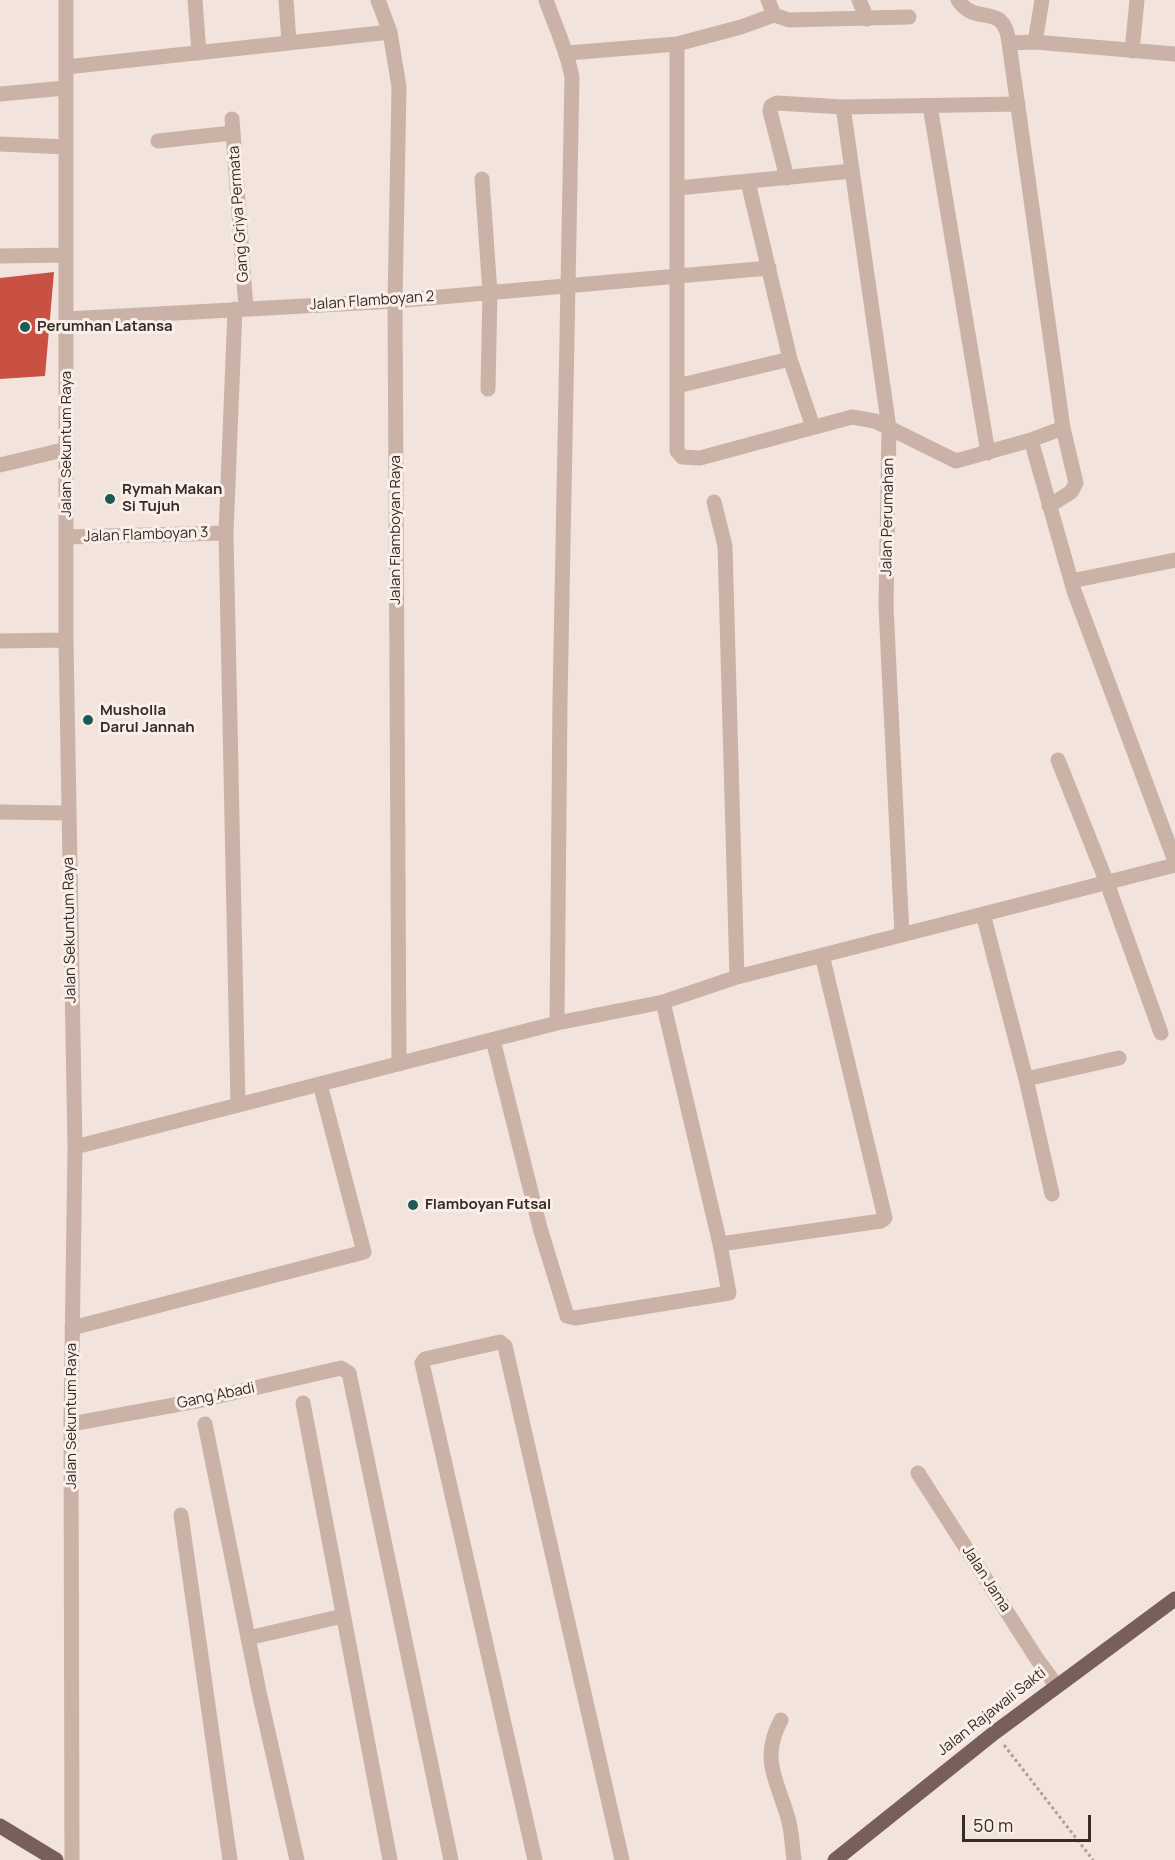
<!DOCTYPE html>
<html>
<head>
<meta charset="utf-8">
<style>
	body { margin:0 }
	#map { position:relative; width:1175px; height:1860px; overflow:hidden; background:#f2e4dc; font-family:Manrope,sans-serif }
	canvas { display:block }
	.scale { position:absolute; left:962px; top:1815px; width:129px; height:27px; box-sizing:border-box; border:3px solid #372b28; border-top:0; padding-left:8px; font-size:18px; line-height:21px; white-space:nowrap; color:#372b28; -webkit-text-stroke:4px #faefe8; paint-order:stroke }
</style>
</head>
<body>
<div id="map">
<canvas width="1175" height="1860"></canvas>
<div class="scale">50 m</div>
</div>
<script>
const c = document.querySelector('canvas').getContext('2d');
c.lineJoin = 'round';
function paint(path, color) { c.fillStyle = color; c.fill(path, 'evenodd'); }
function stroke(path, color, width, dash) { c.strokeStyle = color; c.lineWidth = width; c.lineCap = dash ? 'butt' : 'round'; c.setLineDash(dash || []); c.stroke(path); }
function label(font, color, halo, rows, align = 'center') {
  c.font = font + ' Manrope,sans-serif'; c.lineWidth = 6; c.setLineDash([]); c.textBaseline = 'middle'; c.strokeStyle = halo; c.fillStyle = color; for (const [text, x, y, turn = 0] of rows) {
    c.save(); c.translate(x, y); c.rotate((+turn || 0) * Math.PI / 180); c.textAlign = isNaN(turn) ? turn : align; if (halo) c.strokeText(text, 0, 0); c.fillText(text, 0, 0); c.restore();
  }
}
paint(new Path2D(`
	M 54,272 L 45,376 L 0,379 L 0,278 Z`), '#c85144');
stroke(new Path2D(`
	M 1004,1745 L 1093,1860`), '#b79c91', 3, [3, 3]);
stroke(new Path2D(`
	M 66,0 L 66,640 L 75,1147 L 71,1424 L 72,1860
	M 195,0 L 199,53
	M 286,0 L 289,43
	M 378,0 L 390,32 L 399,87 L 395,301 L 399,1064
	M 546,0 C 555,26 567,50 572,77 L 560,701 L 557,1023
	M 768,0 L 774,15 L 789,20 L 909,17
	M 859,0 L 867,19
	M 958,0 C 977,28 1004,0 1009,43 L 1035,42 L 1175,54
	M 1035,42 L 1042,0
	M 1009,43 L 1063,428 L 1076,483 L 1071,492 L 1049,506
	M 677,44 L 677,451 L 682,457 L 700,458 L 852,417 L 875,421 L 956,461 L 1031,440 L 1063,428
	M 1132,51 L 1137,0
	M 568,53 L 677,44 L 741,27 L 774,15
	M 66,67 L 390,32
	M 0,94 L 65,88
	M 930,106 L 988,453
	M 843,107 L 889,428 L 886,607 L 902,935
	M 232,119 L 246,309
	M 158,141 L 232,133
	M 0,144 L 66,147
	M 787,178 L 770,111 L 771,106 L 777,103 L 843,107 L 1018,104
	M 482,179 L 490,293 L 488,389
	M 748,182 L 790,359 L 813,427
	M 678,188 L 852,171
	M 0,256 L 66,255
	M 235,309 L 226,533 L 238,1105
	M 67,319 L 395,301 L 769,268
	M 677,386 L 790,359
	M 1031,440 L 1074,591 L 1175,861
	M 0,465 L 67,449
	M 714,502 L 725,546 L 737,977
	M 67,537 L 226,533
	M 1071,581 L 1175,560
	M 0,641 L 66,640
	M 1058,760 L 1107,883 L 1161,1033
	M 0,812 L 67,813
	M 983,914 L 1026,1079 L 1052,1194
	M 493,1040 L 540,1228 L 567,1316 L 575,1318 L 729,1293 L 720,1244 L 663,1002
	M 1026,1079 L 1119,1058
	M 75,1147 L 557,1023 L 663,1002 L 737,977 L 1175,865
	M 720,1244 L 881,1221 L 885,1218 L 822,955
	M 72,1328 L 364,1252 L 320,1084
	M 303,1403 L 390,1860
	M 71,1424 L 202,1400 L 341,1368 L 349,1373 L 451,1860
	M 205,1424 L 259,1692 L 297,1860
	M 918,1473 L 1037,1659 L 1056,1685
	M 181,1515 L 230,1860
	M 248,1638 L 343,1616
	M 781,1720 C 760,1759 777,1780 788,1818 C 792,1831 792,1846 794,1860
	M 535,1860 L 422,1363 L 425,1359 L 500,1342 L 505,1346 L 622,1860`), '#cbb2a7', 15);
stroke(new Path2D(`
	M 0,1826 L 56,1860
	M 835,1860 L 994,1733 L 1175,1599`), '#795f59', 15);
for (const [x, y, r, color] of [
	[25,327,6,"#1d5a55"],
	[110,499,6,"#1d5a55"],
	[88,720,6,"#1d5a55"],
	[413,1205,6,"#1d5a55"]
]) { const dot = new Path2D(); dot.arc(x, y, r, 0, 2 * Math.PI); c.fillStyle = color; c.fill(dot); stroke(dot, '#faefe8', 2); }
label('15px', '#372b28', '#faefe8', [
	["Gang Griya Permata",239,214,-94],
	["Jalan Flamboyan 2",372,301,-4],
	["Jalan Sekuntum Raya",67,444,-90],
	["Jalan Perumahan",888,517,-89],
	["Jalan Flamboyan Raya",396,530,-90],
	["Jalan Flamboyan 3",146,535,-2],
	["Jalan Sekuntum Raya",70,930,-91],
	["Gang Abadi",216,1396,-12],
	["Jalan Sekuntum Raya",72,1416,-90],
	["Jalan Jama",986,1579,57],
	["Jalan Rajawali Sakti",992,1712,-38]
]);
label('bold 15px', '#372b28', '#faefe8', [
	["Perumhan Latansa",37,327],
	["Rymah Makan",122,490],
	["Si Tujuh",122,507],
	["Musholla",100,711],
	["Darul Jannah",100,728],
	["Flamboyan Futsal",425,1205]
], 'left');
</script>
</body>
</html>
